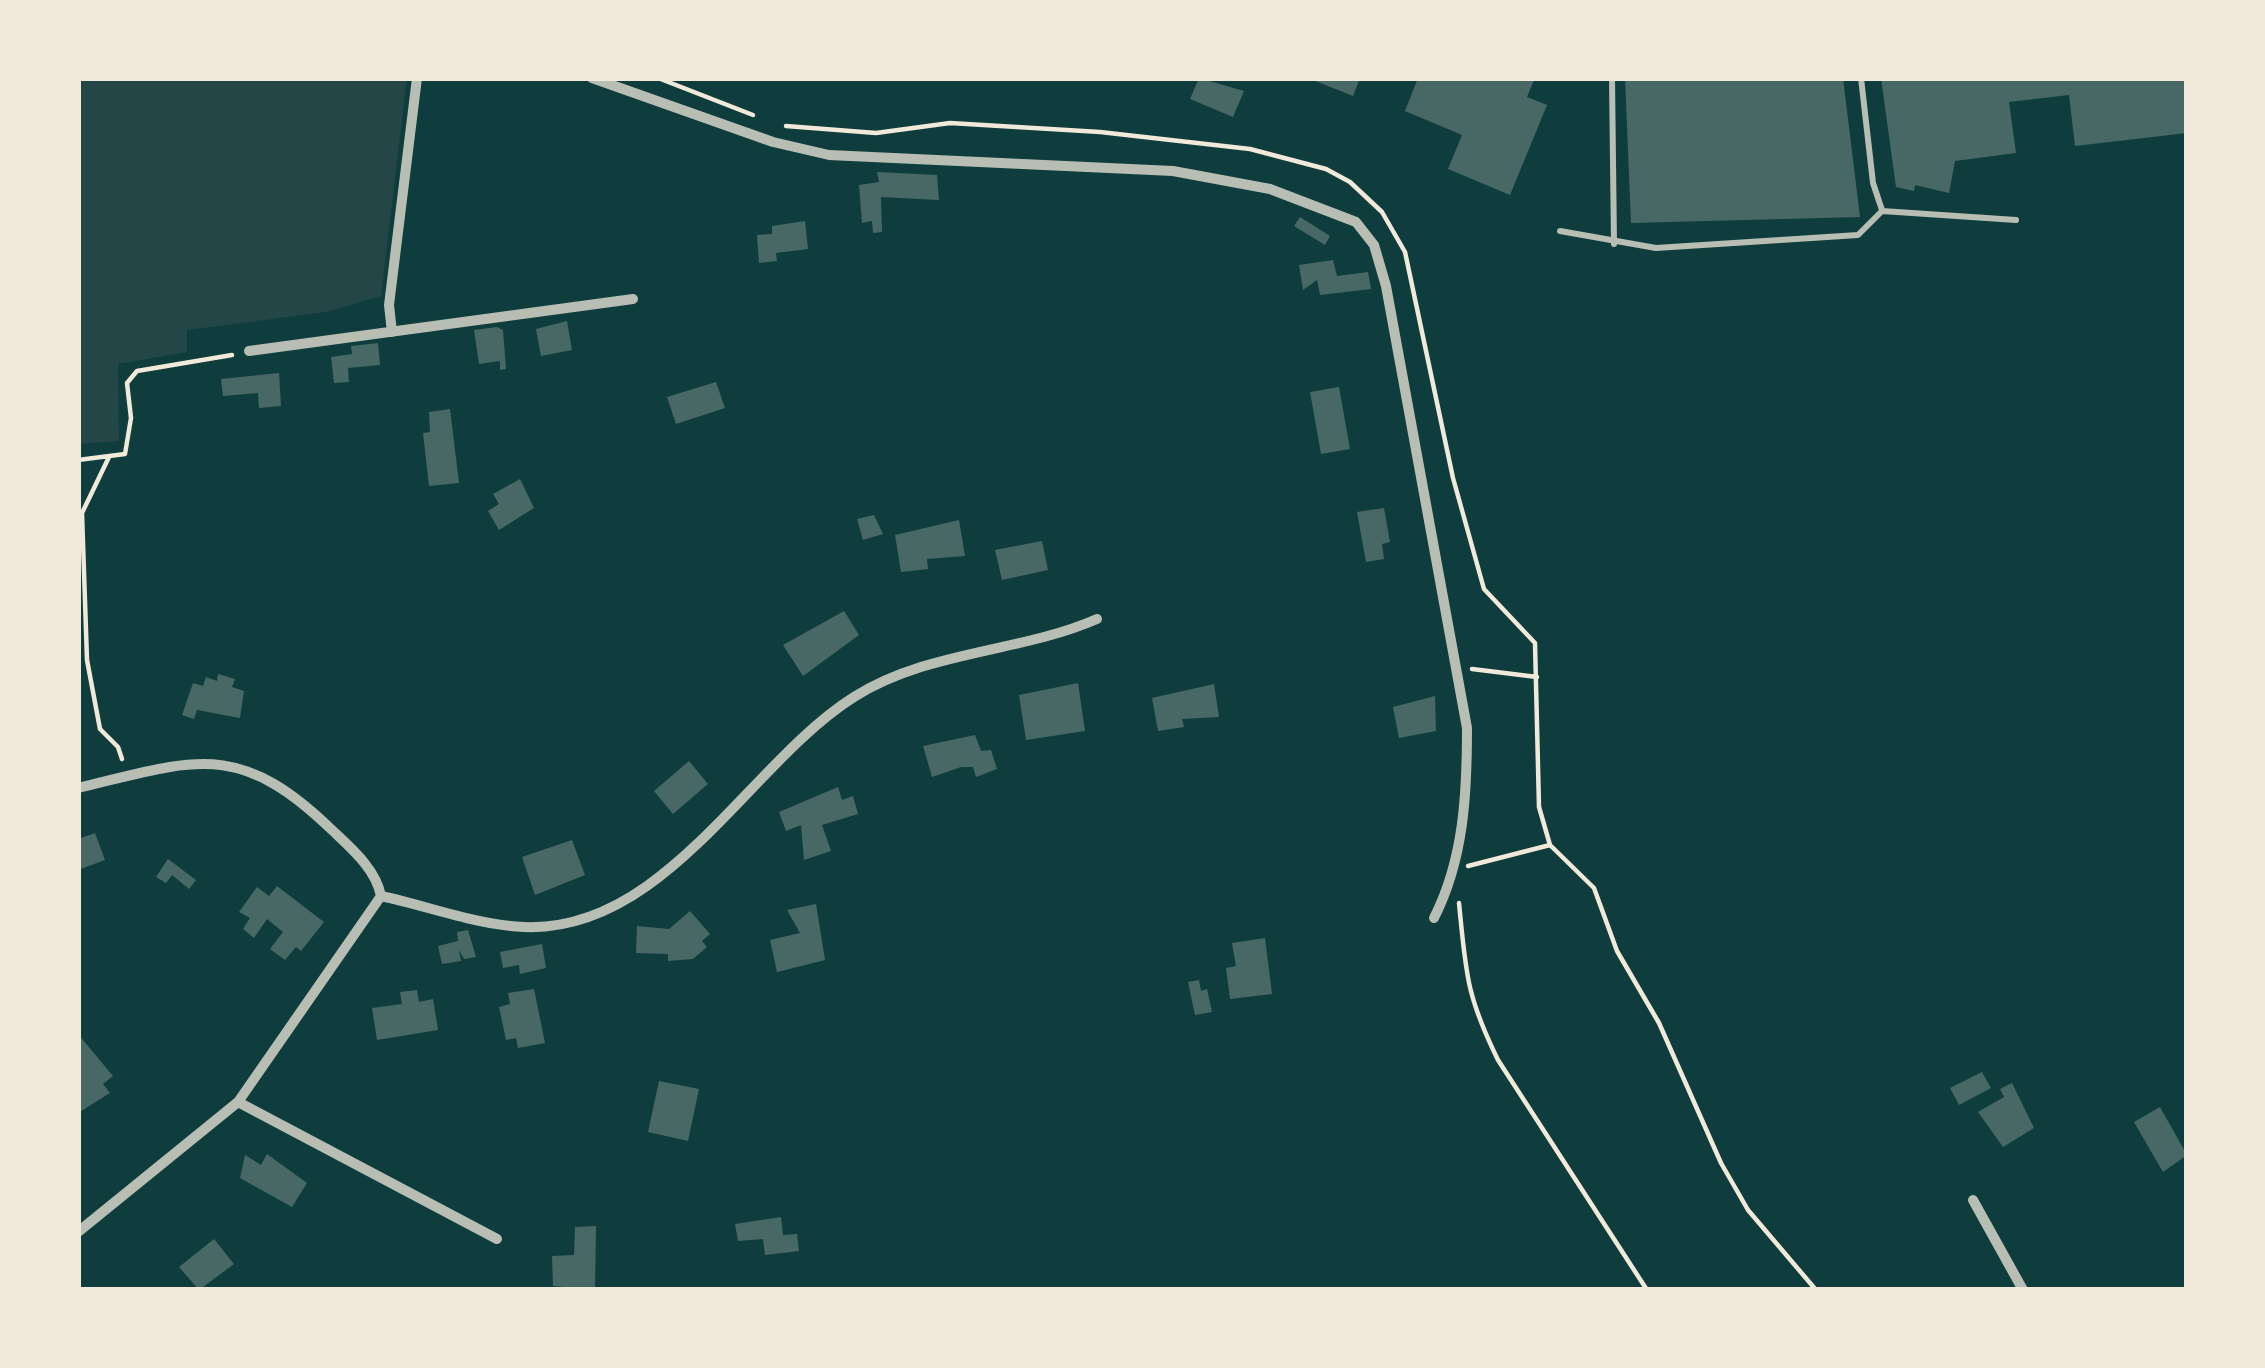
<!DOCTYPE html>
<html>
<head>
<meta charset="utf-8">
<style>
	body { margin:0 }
	#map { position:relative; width:2265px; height:1368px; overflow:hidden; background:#0f3d3e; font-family:"PT Sans Narrow",sans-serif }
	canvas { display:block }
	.frame { position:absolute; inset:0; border:81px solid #f1e9da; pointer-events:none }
</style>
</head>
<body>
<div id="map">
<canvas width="2265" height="1368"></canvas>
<div class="frame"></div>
</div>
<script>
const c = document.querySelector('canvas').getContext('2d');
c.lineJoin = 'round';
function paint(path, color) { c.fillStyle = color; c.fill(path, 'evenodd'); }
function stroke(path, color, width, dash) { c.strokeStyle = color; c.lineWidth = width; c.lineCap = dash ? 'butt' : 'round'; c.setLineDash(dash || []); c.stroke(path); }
paint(new Path2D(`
	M 78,78 L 407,78 L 381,296 L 326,312 L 187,330 L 187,352 L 118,364 L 119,441 L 78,444 Z`), '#244646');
paint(new Path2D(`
	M 1199,78 L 1244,91 L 1233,117 L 1190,99 Z
	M 1308,78 L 1360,78 L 1353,96 Z
	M 1418,78 L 1534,80 L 1527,97 L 1547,105 L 1510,195 L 1448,169 L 1462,135 L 1405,111 Z
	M 1625,78 L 1843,78 L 1860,217 L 1631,223 Z
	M 1881,78 L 2187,78 L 2187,133 L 2075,146 L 2069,95 L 2009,102 L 2016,153 L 1955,161 L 1949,193 L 1915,185 L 1914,191 L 1896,187 Z
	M 877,172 L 937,175 L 939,200 L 881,197 L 882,232 L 873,233 L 872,221 L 862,223 L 859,185 L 879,182 Z
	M 1300,217 L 1330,236 L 1325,245 L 1294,226 Z
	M 805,221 L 808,249 L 776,253 L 777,261 L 759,263 L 757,235 L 772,234 L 772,226 Z
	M 1333,260 L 1337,276 L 1368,272 L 1371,289 L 1320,295 L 1317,280 L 1303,290 L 1299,265 Z
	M 567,321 L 572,350 L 541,356 L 536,329 Z
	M 497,327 L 503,330 L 506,369 L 500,370 L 500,361 L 479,364 L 474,330 Z
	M 378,343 L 380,365 L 348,368 L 349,382 L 334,383 L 331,357 L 352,354 L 351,346 Z
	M 279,373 L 281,406 L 259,408 L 258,393 L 223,396 L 221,379 Z
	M 716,382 L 725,408 L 676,424 L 667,397 Z
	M 1339,387 L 1350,449 L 1321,454 L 1310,392 Z
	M 450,409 L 459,483 L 429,486 L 423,433 L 430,432 L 429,412 Z
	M 520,479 L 534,508 L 499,530 L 488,511 L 499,504 L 493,494 Z
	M 1384,508 L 1390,542 L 1382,544 L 1384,559 L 1366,562 L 1357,512 Z
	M 874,515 L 883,534 L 863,540 L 857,519 Z
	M 959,520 L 965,556 L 927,559 L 928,569 L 901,572 L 895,535 Z
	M 1042,541 L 1048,570 L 1002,580 L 995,550 Z
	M 844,611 L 859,635 L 803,676 L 783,645 Z
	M 218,674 L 235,679 L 232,687 L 244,691 L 240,718 L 197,710 L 194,719 L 182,715 L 193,683 L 203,686 L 206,677 L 217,681 Z
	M 1078,683 L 1085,731 L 1026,740 L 1019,695 Z
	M 1214,684 L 1219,717 L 1182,719 L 1184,727 L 1158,731 L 1152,698 Z
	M 1435,696 L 1436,731 L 1399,738 L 1393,707 Z
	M 975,735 L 981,751 L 991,750 L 997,769 L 976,777 L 973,767 L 961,767 L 932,777 L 923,746 Z
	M 689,761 L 708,784 L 673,814 L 654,791 Z
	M 838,787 L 842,800 L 853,796 L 858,814 L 822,825 L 831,851 L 804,860 L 801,825 L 786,831 L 779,812 Z
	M 95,833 L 105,860 L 78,870 L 78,839 Z
	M 572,840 L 585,875 L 535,895 L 522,857 Z
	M 168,859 L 196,880 L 189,889 L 172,875 L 166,883 L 156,877 Z
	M 277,886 L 324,922 L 301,951 L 296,947 L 285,960 L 270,949 L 283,932 L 267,919 L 254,938 L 243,929 L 250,918 L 239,912 L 257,887 L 269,896 Z
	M 816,904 L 825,960 L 777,972 L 770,940 L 800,933 L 787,910 Z
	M 690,911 L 710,934 L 702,941 L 707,947 L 693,959 L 668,961 L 668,954 L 636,953 L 637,926 L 669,929 Z
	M 468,930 L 476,957 L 464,959 L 459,950 L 461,961 L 442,964 L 438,946 L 458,941 L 457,932 Z
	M 1265,938 L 1272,994 L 1230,999 L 1226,968 L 1236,966 L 1232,943 Z
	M 542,944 L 546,968 L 520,974 L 519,965 L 503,968 L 500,952 Z
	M 1199,980 L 1201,991 L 1207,989 L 1212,1012 L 1195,1015 L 1188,982 Z
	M 534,989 L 545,1043 L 518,1048 L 516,1038 L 506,1040 L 499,1007 L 510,1004 L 508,993 Z
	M 417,990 L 419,1002 L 433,999 L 438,1030 L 377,1040 L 372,1008 L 402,1004 L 400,992 Z
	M 78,1034 L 113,1076 L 103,1084 L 110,1093 L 78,1113 Z
	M 1982,1072 L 1991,1088 L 1959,1105 L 1950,1088 Z
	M 659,1081 L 699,1089 L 688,1141 L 648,1132 Z
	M 2012,1083 L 2034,1128 L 2003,1147 L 1978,1112 L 2004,1097 L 2000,1089 Z
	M 2160,1107 L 2187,1155 L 2163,1172 L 2134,1122 Z
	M 267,1154 L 307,1183 L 292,1207 L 240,1178 L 245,1155 L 261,1165 Z
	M 781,1217 L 783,1235 L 797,1234 L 799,1251 L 765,1255 L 763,1239 L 738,1241 L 735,1224 Z
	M 596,1226 L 595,1290 L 553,1286 L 552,1256 L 574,1255 L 575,1227 Z
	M 214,1239 L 234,1264 L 199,1290 L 179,1267 Z`), '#486865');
stroke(new Path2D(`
	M 658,78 L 753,115
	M 786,126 L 876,133 L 950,123 L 1100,132 L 1250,149 L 1326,169 L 1350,182 L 1382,212 L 1405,252 L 1453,478 L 1484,589 L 1535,643 L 1539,807 L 1550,845 L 1594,888 L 1617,951 L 1659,1023 L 1721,1163 L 1748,1210 L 1816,1290
	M 109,457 L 82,513 L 87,660 L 100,729 L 118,747 L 122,759
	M 78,460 L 125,454 L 131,418 L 127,383 L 137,371 L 232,355
	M 1472,669 L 1537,677
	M 1468,866 L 1550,845
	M 1459,903 C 1466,973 1466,995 1498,1060 L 1647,1290`), '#f1e9da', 4.5);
stroke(new Path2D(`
	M 1612,78 L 1614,244
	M 1861,78 L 1873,183 L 1882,210
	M 1882,211 L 2016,220
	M 1560,231 L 1656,248 L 1858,235 L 1882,211`), '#b8beb3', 6);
stroke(new Path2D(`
	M 592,78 L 773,142 L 829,155 L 1173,171 L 1270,189 L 1356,222 L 1374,245 L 1386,286 L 1467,728 C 1467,794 1464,859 1434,918
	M 392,332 L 389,305 L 417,78
	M 249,351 L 633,299
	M 78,788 C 195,760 238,739 332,830 C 351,848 376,869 381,896
	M 381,896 C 428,906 476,925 524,927 C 665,933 750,762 854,697 C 929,650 1019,653 1097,619
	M 238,1102 L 497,1239
	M 1973,1200 L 2023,1290
	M 78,1232 L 238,1102 L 381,896`), '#b8beb3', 10);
</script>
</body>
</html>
